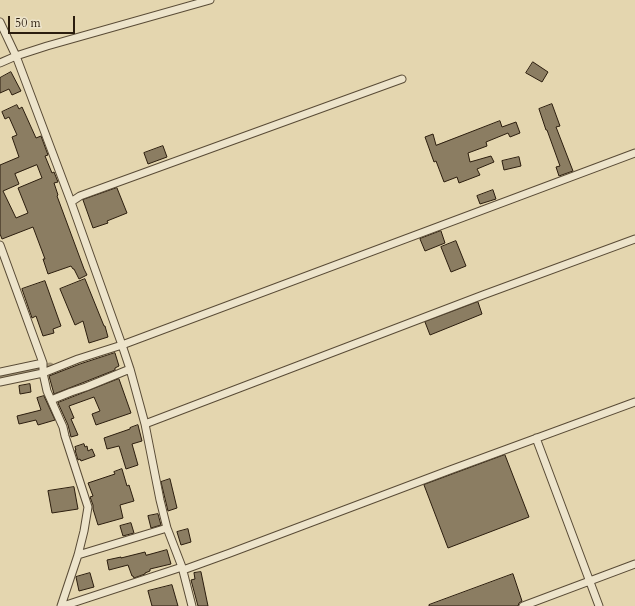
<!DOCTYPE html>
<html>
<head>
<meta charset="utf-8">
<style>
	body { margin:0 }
	#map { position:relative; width:635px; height:606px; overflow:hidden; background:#e4d6af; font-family:Cardo,serif }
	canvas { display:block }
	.scale { position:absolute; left:8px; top:16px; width:67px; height:18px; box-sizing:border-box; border:2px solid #2b1d0e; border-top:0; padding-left:5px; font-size:12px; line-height:14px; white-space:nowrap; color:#2b1d0e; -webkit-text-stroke:3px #ede4cb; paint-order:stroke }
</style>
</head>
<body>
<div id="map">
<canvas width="635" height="606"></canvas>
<div class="scale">50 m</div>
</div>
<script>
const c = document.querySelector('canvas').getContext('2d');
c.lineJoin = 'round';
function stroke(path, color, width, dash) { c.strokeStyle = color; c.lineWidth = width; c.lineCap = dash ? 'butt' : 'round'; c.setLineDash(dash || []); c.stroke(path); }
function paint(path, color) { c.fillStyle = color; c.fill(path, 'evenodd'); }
stroke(new Path2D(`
	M 0,378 L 43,369 L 50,367`), '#a59778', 9);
const building = new Path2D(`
	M 533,62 L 548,72 L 542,82 L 526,73 Z
	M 11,72 L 21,91 L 12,95 L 9,89 L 0,93 L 0,78 Z
	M 552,104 L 560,126 L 556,127 L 573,171 L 559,176 L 556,167 L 560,166 L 547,130 L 546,130 L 539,109 Z
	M 17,105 L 19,109 L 22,107 L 36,138 L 41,136 L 48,155 L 45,156 L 52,173 L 54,172 L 58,182 L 54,183 L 58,195 L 57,196 L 84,269 L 87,275 L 79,279 L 74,269 L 73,269 L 71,266 L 48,274 L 43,259 L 45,259 L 33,227 L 2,239 L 0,234 L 0,165 L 19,157 L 12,137 L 17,135 L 9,117 L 5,119 L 2,112 ZM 37,165 L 42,178 L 18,188 L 28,213 L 16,218 L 3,191 L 19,184 L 15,174 Z
	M 500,121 L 502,127 L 516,122 L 520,133 L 510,137 L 508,133 L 486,142 L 487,146 L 468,153 L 470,162 L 491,156 L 494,162 L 477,169 L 480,175 L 459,183 L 457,177 L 444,182 L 436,161 L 434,162 L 425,137 L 433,134 L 436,145 Z
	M 163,146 L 167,157 L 148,164 L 144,153 Z
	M 519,157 L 521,166 L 504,170 L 502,161 Z
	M 117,188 L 127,213 L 107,221 L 108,223 L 93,228 L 83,200 Z
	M 493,190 L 496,199 L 480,204 L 477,196 Z
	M 441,231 L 445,243 L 425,251 L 420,239 Z
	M 456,241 L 466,266 L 451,272 L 441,247 Z
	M 85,279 L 104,326 L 105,326 L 108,337 L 89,343 L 83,321 L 75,325 L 60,289 Z
	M 45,281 L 61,326 L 53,329 L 54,333 L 43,336 L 36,316 L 32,318 L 22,289 Z
	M 478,302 L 482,314 L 430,335 L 425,322 Z
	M 115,353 L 119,366 L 115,368 L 115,370 L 54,394 L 49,376 L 80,364 Z
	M 119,379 L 131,413 L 96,425 L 92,414 L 100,411 L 94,397 L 69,406 L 74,418 L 71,419 L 78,435 L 71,437 L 68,425 L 58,403 Z
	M 30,384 L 31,392 L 20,394 L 19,386 Z
	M 44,396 L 55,420 L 38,425 L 36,420 L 19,424 L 17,416 L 41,410 L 37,398 Z
	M 138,425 L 142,441 L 132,444 L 138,465 L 126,469 L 119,446 L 107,449 L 104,438 L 130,429 L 130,428 Z
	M 84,444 L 85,447 L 87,446 L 88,451 L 92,449 L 95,456 L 81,461 L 80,459 L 78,460 L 75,450 L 76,450 L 75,447 Z
	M 505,455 L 529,517 L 448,548 L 424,485 Z
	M 122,469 L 127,486 L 129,485 L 134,501 L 120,505 L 123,518 L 98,525 L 93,509 L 93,505 L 90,497 L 93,496 L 88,483 L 115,474 L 114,472 Z
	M 170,479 L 177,508 L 168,511 L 161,482 Z
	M 74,487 L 78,509 L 52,513 L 48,491 Z
	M 158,514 L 161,525 L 151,528 L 148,516 Z
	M 131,523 L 134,533 L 123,536 L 120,526 Z
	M 188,529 L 191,542 L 181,545 L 177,532 Z
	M 167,550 L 171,564 L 150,569 L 150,571 L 145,573 L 145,574 L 134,578 L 133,576 L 132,576 L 128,565 L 109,570 L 107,560 L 121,557 L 121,558 L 145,552 L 146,555 Z
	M 201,572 L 208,606 L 198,606 L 191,580 L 195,579 L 194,573 Z
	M 90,573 L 94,587 L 79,591 L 76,577 Z
	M 513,574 L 522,601 L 519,603 L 518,606 L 429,606 L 429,605 Z
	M 172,585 L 178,606 L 152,606 L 148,591 Z`);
paint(building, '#8b7d62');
stroke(building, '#2b1d0e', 1);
const minor = new Path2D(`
	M 0,22 L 16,56 L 71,202 L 122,345 L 130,369 L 145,424 L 160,500 L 167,528 L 182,567 L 192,606
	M 0,63 L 16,56 L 47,46 L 210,0
	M 71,202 L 80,196 L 402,79
	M 0,245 L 43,363 L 43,373 L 0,382
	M 0,372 L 43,363
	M 51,400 L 71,392 L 86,387 L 130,369
	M 145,424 L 483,295 L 635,239
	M 536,438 L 599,606
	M 78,555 L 167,528
	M 183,570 L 230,553 L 450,470 L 635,402
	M 61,606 L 78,555 L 84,531 L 88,507 L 65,436 L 63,427 L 47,391 L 43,373 L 78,359 L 122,345 L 635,153
	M 63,606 L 182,567
	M 523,606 L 635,564`);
stroke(minor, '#594b36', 9);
stroke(minor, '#ede4cb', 7);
</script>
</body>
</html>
